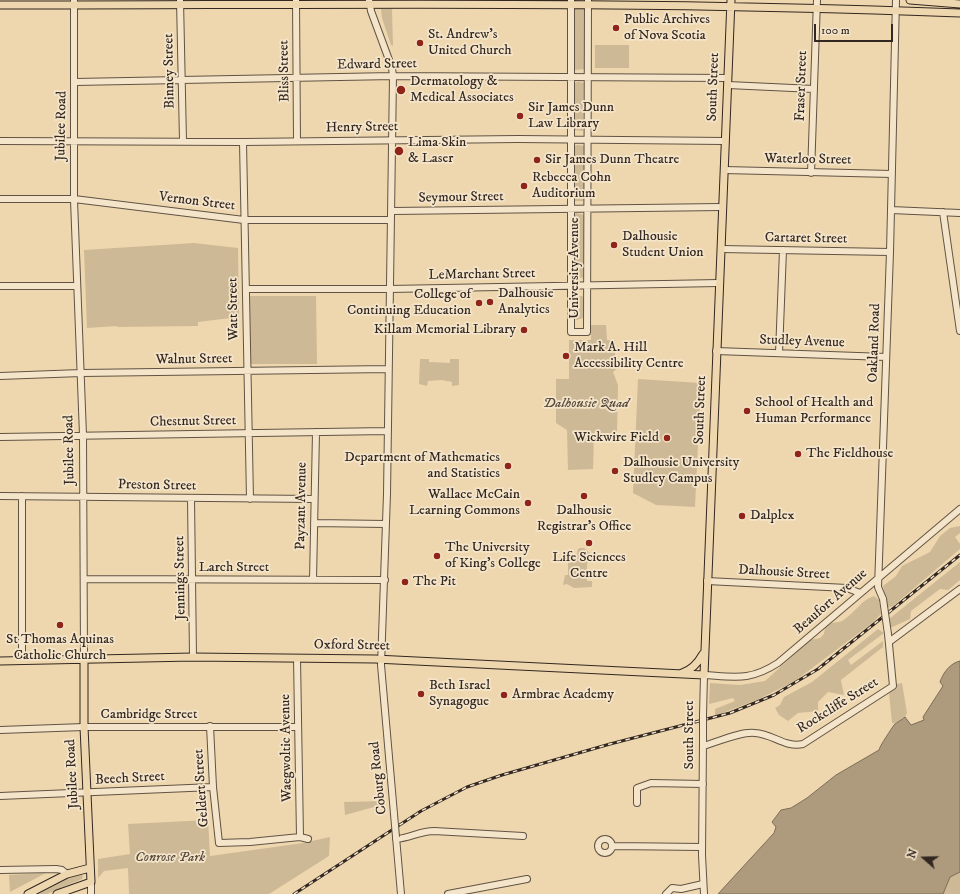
<!DOCTYPE html>
<html>
<head>
<meta charset="utf-8">
<style>
	body { margin:0 }
	#map { position:relative; width:960px; height:894px; overflow:hidden; background:#eed7ae; font-family:"IM FELL DW Pica",serif }
	canvas { display:block }
	.north { position:absolute; left:904px; top:838px; width:40px; height:40px; -webkit-text-stroke:3px #f4e5ca; paint-order:stroke; rotate:290deg; font-size:11px; font-weight:700; line-height:16px; text-align:center; color:#322721 }
	.north::after { content:''; display:block; margin:auto; width:14px; height:18px; background:#322721; clip-path:polygon(50% 0,100% 100%,50% 72%,0 100%) }
	.scale { position:absolute; left:814px; top:24px; width:79px; height:18px; box-sizing:border-box; border:2px solid #322721; border-top:0; padding-left:5px; font-size:12px; line-height:14px; white-space:nowrap; color:#322721; -webkit-text-stroke:3px #f4e5ca; paint-order:stroke }
</style>
</head>
<body>
<div id="map">
<canvas width="960" height="894"></canvas>
<div class="north">N</div>
<div class="scale">100 m</div>
</div>
<script>
const c = document.querySelector('canvas').getContext('2d');
c.lineJoin = 'round';
function paint(path, color) { c.fillStyle = color; c.fill(path, 'evenodd'); }
function stroke(path, color, width, dash) { c.strokeStyle = color; c.lineWidth = width; c.lineCap = dash ? 'butt' : 'round'; c.setLineDash(dash || []); c.stroke(path); }
function label(font, color, halo, rows, align = 'center') {
  c.font = font + ' "IM FELL DW Pica",serif'; c.lineWidth = 3.5; c.setLineDash([]); c.textBaseline = 'middle'; c.strokeStyle = halo; c.fillStyle = color; for (const [text, x, y, turn = 0] of rows) {
    c.save(); c.translate(x, y); c.rotate((+turn || 0) * Math.PI / 180); c.textAlign = isNaN(turn) ? turn : align; if (halo) c.strokeText(text, 0, 0); c.fillText(text, 0, 0); c.restore();
  }
}
paint(new Path2D(`
	M 574,8 L 585,8 L 585,69 L 574,70 Z
	M 381,9 L 392,9 L 393,46 L 391,45 L 382,18 Z
	M 595,45 L 629,45 L 629,68 L 595,68 Z
	M 579,82 L 584,83 L 583,131 L 573,130 L 573,83 Z
	M 579,145 L 584,146 L 585,201 L 574,201 L 573,146 Z
	M 576,213 L 584,215 L 584,278 L 575,277 L 574,215 Z
	M 194,243 L 238,248 L 239,317 L 198,322 L 198,326 L 117,327 L 117,326 L 87,328 L 84,250 Z
	M 248,296 L 316,296 L 317,364 L 251,364 Z
	M 575,296 L 582,296 L 584,298 L 584,318 L 576,320 L 574,317 Z
	M 591,325 L 606,325 L 607,340 L 615,340 L 615,359 L 619,360 L 620,366 L 613,372 L 618,385 L 617,433 L 594,433 L 593,469 L 568,470 L 567,430 L 556,423 L 556,379 L 569,379 L 569,340 L 591,340 Z
	M 420,359 L 429,359 L 429,362 L 450,363 L 450,359 L 459,359 L 459,385 L 452,386 L 452,382 L 442,380 L 428,381 L 427,386 L 419,384 Z
	M 638,379 L 701,383 L 695,507 L 656,505 L 633,493 Z
	M 960,526 L 960,533 L 955,537 L 960,544 L 960,549 L 893,606 L 887,608 L 883,586 L 896,576 L 902,566 L 930,552 L 940,536 L 950,528 Z
	M 580,548 L 584,548 L 590,553 C 586,565 587,568 587,581 L 592,581 L 592,587 L 574,588 L 567,584 L 563,585 L 565,575 L 568,575 L 568,556 L 576,558 L 578,549 Z
	M 960,562 L 960,580 L 948,590 L 940,589 L 911,611 L 910,619 L 890,628 L 889,619 Z
	M 874,596 L 879,600 L 881,614 L 872,623 L 795,681 L 759,699 L 715,716 L 715,709 L 735,701 L 733,698 L 709,704 L 710,683 L 740,685 L 765,681 L 810,640 L 820,638 L 824,634 L 825,628 C 834,620 835,624 842,621 C 854,614 861,600 874,596 Z
	M 878,629 L 884,633 L 848,660 L 851,665 L 883,641 L 883,647 L 841,680 L 844,695 L 828,692 L 818,702 L 818,711 L 798,713 L 788,721 L 779,715 L 775,708 L 780,705 L 784,697 L 812,682 Z
	M 902,683 L 907,713 L 905,717 L 896,724 L 892,723 L 889,693 L 897,684 Z
	M 385,801 L 385,804 L 345,815 L 344,802 Z
	M 208,820 L 210,856 L 303,843 L 330,837 L 329,856 L 269,894 L 129,894 L 128,868 L 104,871 L 98,878 L 98,859 L 130,854 L 128,824 Z
	M 956,872 L 960,872 L 960,894 L 943,894 L 949,878 Z
	M 46,873 L 10,892 L 9,875 Z
	M 80,874 L 83,876 L 82,879 L 47,894 L 35,894 L 64,878 Z`), '#ceb996');
const water = new Path2D(`
	M 960,661 L 960,872 L 950,877 L 943,894 L 718,894 L 774,833 L 776,827 L 772,822 L 781,810 L 791,808 L 807,798 L 836,775 L 879,750 C 879,747 892,728 894,725 C 897,722 902,720 905,717 L 911,725 L 924,720 L 923,717 L 943,686 L 940,682 C 943,673 950,663 960,661 Z`);
paint(water, '#ae9b7e');
stroke(water, '#7c6d59', 1);
const minor = new Path2D(`
	M 74,0 L 74,200 L 83,435 L 84,659
	M 180,0 L 183,141
	M 296,0 L 297,141
	M 369,0 L 371,11 L 392,68 L 393,76 L 387,494 L 381,665 L 394,814
	M 571,0 L 571,332 L 587,332 L 588,0
	M 75,82 L 393,76 L 728,78
	M 728,85 L 814,89
	M 0,141 L 243,142 L 518,139 L 725,141
	M 243,142 L 250,499
	M 724,170 L 892,174
	M 811,173 L 817,0
	M 0,199 L 74,199 L 244,220 L 391,220
	M 891,210 L 960,213
	M 392,211 L 722,207
	M 943,212 L 960,331
	M 721,249 L 890,252
	M 0,286 L 77,286
	M 246,289 L 389,289 L 719,283
	M 716,351 L 886,357
	M 779,353 L 783,250
	M 0,376 L 81,373 L 388,369
	M 0,437 L 387,431
	M 0,496 L 314,499
	M 191,498 L 193,657
	M 314,523 L 386,524
	M 84,579 L 385,580
	M 313,580 L 316,432
	M 707,581 L 847,588 L 860,593
	M 883,599 L 878,587 L 890,252 L 896,0
	M 889,642 L 960,589
	M 297,658 L 300,837
	M 22,661 L 22,496
	M 703,715 L 704,675 C 736,677 750,681 778,663 L 960,509
	M 210,726 L 213,787 L 219,843 L 250,842 L 300,837 L 308,839
	M 0,730 L 84,727 L 298,727
	M 703,741 L 702,855 L 704,894
	M 703,746 C 717,742 742,731 755,733 C 773,734 785,748 803,744 L 893,686 L 888,634
	M 0,796 L 213,787
	M 637,803 L 637,788 L 651,783 L 703,784
	M 396,837 L 401,894
	M598 846a7 7 0 1 1 14 0a7 7 0 1 1-14 0Z
	M 396,839 C 410,838 420,831 434,831 L 523,836
	M 613,846 L 702,847
	M 0,870 L 56,869 L 62,870 L 67,874
	M 91,882 L 91,894
	M 448,894 L 527,879
	M 666,894 L 672,888 L 681,889 L 703,884`);
const major = new Path2D(`
	M 910,0 L 960,4
	M 0,5 C 320,5 641,0 960,13
	M 0,661 L 193,657 L 375,659 L 704,675 L 731,0
	M 682,673 C 692,670 698,663 703,654
	M 28,894 L 67,874 L 90,868
	M 57,894 L 91,882 L 84,727 L 84,659`);
stroke(minor, '#615344', 8);
stroke(major, '#322721', 9);
stroke(minor, '#f4e5ca', 6);
stroke(major, '#eed7ae', 7);
const rail = new Path2D(`
	M 294,894 L 421,811 L 467,787 L 502,775 L 610,744 L 730,713 L 774,695 L 818,669 L 960,555`);
stroke(rail, '#322721', 3);
stroke(rail, '#f4e5ca', 1.5, [4.5]);
const minorBridge = new Path2D(`
	M 883,599 L 888,634
	M 703,715 L 703,740
	M 394,814 L 396,837`);
stroke(minorBridge, '#615344', 8, []);
stroke(minorBridge, '#f4e5ca', 6);
for (const [x, y, r, color] of [
	[616,28,4,"#8f2418"],
	[420,43,4,"#8f2418"],
	[401,90,5,"#8f2418"],
	[520,116,4,"#8f2418"],
	[399,151,5,"#8f2418"],
	[537,160,4,"#8f2418"],
	[524,186,4,"#8f2418"],
	[614,245,4,"#8f2418"],
	[490,302,4,"#8f2418"],
	[479,303,4,"#8f2418"],
	[524,330,4,"#8f2418"],
	[566,356,4,"#8f2418"],
	[747,411,4,"#8f2418"],
	[667,438,4,"#8f2418"],
	[798,454,4,"#8f2418"],
	[508,466,4,"#8f2418"],
	[615,471,4,"#8f2418"],
	[584,496,4,"#8f2418"],
	[528,503,4,"#8f2418"],
	[742,516,4,"#8f2418"],
	[589,543,4,"#8f2418"],
	[437,556,4,"#8f2418"],
	[405,582,4,"#8f2418"],
	[60,625,4,"#8f2418"],
	[421,694,4,"#8f2418"],
	[504,695,4,"#8f2418"]
]) { const dot = new Path2D(); dot.arc(x, y, r, 0, 2 * Math.PI); c.fillStyle = color; c.fill(dot); stroke(dot, '#f4e5ca', 1.5); }
label('14px', '#322721', '#f4e5ca', [
	["Public Archives",624,20],
	["of Nova Scotia",624,36],
	["St. Andrew's",428,35],
	["United Church",428,51],
	["Dermatology &",410,82],
	["Medical Associates",410,98],
	["Sir James Dunn",528,108],
	["Law Library",528,124],
	["Lima Skin",408,143],
	["& Laser",408,159],
	["Sir James Dunn Theatre",545,160],
	["Rebecca Cohn",532,178],
	["Auditorium",532,194],
	["Dalhousie",622,237],
	["Student Union",622,253],
	["Dalhousie",498,294],
	["Analytics",498,310],
	["College of",471,295,"right"],
	["Continuing Education",471,311,"right"],
	["Killam Memorial Library",516,330,"right"],
	["Mark A. Hill",574,348],
	["Accessibility Centre",574,364],
	["School of Health and",755,403],
	["Human Performance",755,419],
	["Wickwire Field",659,438,"right"],
	["The Fieldhouse",806,454],
	["Department of Mathematics",500,458,"right"],
	["and Statistics",500,474,"right"],
	["Dalhousie University",623,463],
	["Studley Campus",623,479],
	["Wallace McCain",520,495,"right"],
	["Learning Commons",520,511,"right"],
	["Dalhousie",584,511,"center"],
	["Registrar's Office",584,527,"center"],
	["Dalplex",750,516],
	["The University",445,548],
	["of King's College",445,564],
	["Life Sciences",589,558,"center"],
	["Centre",589,574,"center"],
	["The Pit",413,582],
	["St Thomas Aquinas",60,640,"center"],
	["Catholic Church",60,656,"center"],
	["Beth Israel",429,686],
	["Synagogue",429,702],
	["Armbrae Academy",512,695]
], 'left');
label('14px', '#322721', '#f4e5ca', [
	["Edward Street",377,65,-1],
	["Binney Street",170,71,-91],
	["Bliss Street",285,71,-91],
	["Fraser Street",802,86,-88],
	["South Street",714,87,-88],
	["Jubilee Road",62,126,-89],
	["Henry Street",362,128,-1],
	["Waterloo Street",808,160,1],
	["Seymour Street",461,198,-1],
	["Vernon Street",197,202,7],
	["Cartaret Street",806,239,1],
	["University Avenue",575,268,-90],
	["LeMarchant Street",482,275,-1],
	["Watt Street",234,309,-91],
	["Studley Avenue",802,342,2],
	["Oakland Road",875,343,-88],
	["Walnut Street",194,360,-1],
	["South Street",701,410,-88],
	["Chestnut Street",193,422,-1],
	["Jubilee Road",70,450,-91],
	["Preston Street",157,486,1],
	["Payzant Avenue",302,506,-89],
	["Larch Street",234,568],
	["Dalhousie Street",784,573,3],
	["Jennings Street",181,578,-91],
	["Beaufort Avenue",831,602,-41],
	["Oxford Street",352,646,1],
	["Rockcliffe Street",838,706,-32],
	["Cambridge Street",149,715],
	["South Street",690,735,-90],
	["Waegwoltic Avenue",287,748,-91],
	["Jubilee Road",73,774,-93],
	["Coburg Road",379,778,-96],
	["Beech Street",130,779,-3],
	["Geldert Street",202,788,-94]
]);
label('italic 14px', '#594c3e', '#f4e5ca', [
	["Dalhousie Quad",586,404],
	["Conrose Park",170,858]
]);
</script>
</body>
</html>
